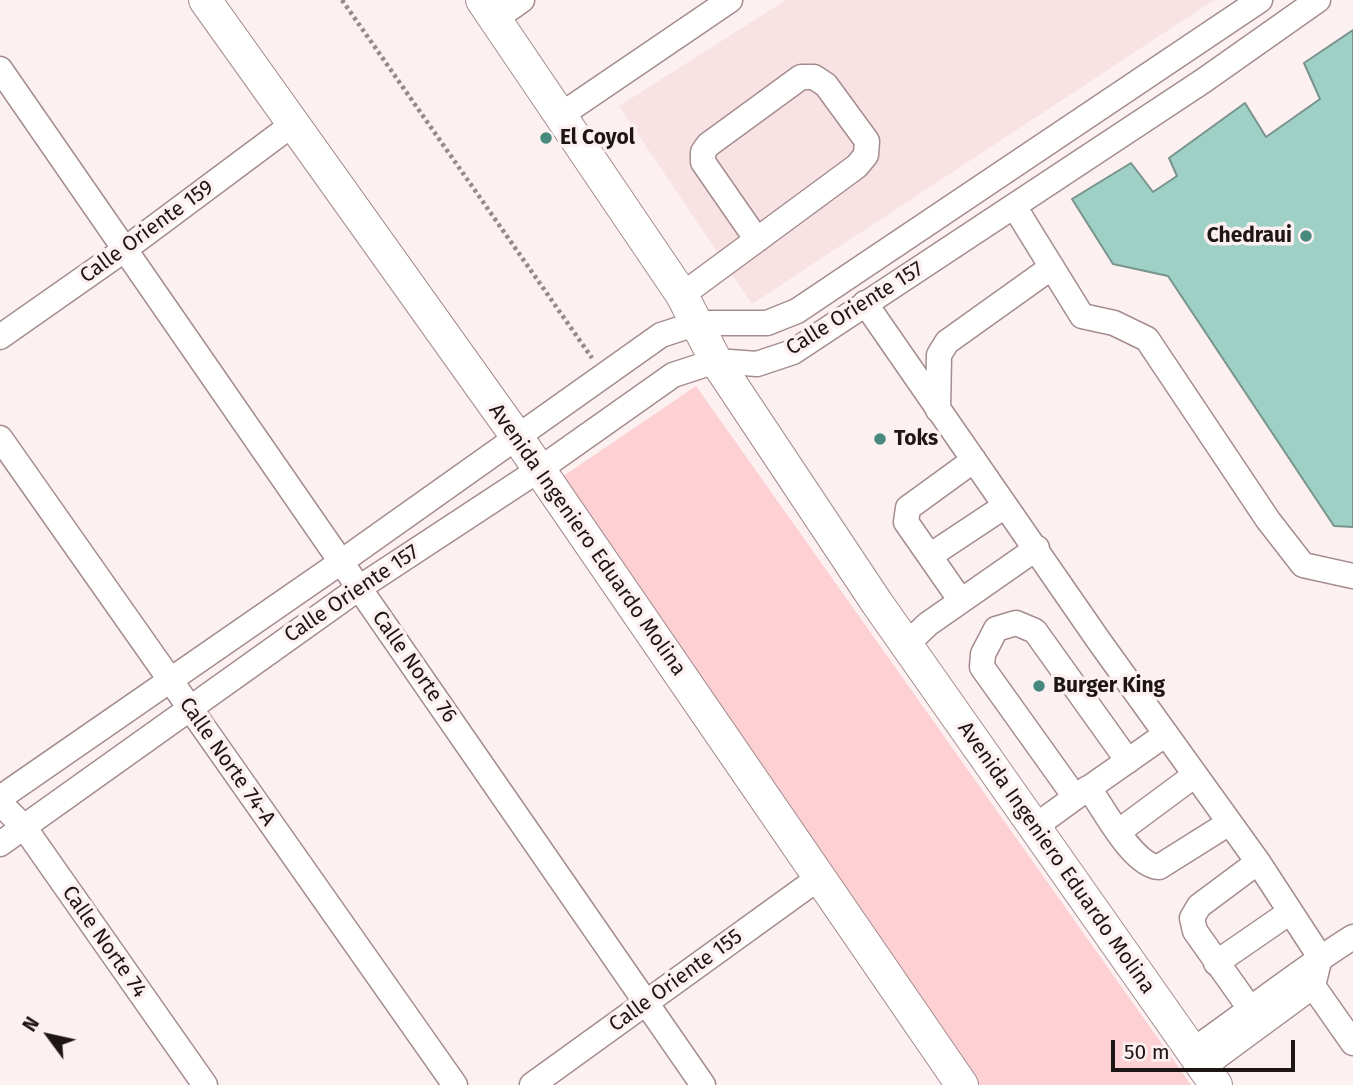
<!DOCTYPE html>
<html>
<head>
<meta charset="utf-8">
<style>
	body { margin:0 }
	#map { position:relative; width:1353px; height:1085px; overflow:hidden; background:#fcf0f1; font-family:"Fira Sans",sans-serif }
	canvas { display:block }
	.north { position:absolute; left:14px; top:1001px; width:70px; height:70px; -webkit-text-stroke:5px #fcf0f1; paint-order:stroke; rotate:303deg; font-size:19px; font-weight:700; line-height:28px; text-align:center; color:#1e1515 }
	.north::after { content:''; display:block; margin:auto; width:24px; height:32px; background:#1e1515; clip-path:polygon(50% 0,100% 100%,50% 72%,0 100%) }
	.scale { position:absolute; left:1111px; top:1040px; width:184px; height:32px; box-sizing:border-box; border:4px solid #1e1515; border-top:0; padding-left:9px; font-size:21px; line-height:24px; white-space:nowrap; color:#1e1515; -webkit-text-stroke:5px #fcf0f1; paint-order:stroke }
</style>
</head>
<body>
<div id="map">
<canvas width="1353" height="1085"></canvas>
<div class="north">N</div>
<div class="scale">50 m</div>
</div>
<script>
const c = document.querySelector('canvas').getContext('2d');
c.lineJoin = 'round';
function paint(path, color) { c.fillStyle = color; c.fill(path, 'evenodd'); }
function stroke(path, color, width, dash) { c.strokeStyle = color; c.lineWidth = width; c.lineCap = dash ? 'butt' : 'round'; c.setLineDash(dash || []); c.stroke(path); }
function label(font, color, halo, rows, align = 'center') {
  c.font = font + ' "Fira Sans",sans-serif'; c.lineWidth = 7; c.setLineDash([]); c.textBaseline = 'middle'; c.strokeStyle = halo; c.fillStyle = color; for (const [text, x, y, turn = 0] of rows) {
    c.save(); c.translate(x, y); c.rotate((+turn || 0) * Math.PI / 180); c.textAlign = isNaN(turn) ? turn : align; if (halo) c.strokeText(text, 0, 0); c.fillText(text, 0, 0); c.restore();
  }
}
paint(new Path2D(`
	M 786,0 L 1214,0 L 752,304 L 619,106 Z`), '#f8e2e4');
paint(new Path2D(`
	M 696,386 L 1191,1085 L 979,1085 L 562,477 Z`), '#fdd1d4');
const building = new Path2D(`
	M 1353,30 L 1353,527 L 1334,526 L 1168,276 L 1113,264 L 1072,199 L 1131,163 L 1153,192 L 1177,176 L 1169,158 L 1245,103 L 1266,137 L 1320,99 L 1304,63 Z`);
paint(building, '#9ed0c5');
stroke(building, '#79938d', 2);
const minor = new Path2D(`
	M 495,19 L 522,0
	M 0,69 L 703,1085
	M 561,115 L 730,0
	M 1014,206 L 1082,316 L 1114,323 L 1147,339 L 1268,520 L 1303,565 L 1353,576
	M 682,295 L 857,166 L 866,155 L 867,141 L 826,85 L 814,77 L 801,77 L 708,145 L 703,152 L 703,162 L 757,240
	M 865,303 L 1099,641 L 1258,862 L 1320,957 L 1313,986 L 1353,1043
	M 0,337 L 124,250 L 293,124
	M 938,410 L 939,355 L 947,342 L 1052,267
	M 0,438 L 455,1085
	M 974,460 L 908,508 L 906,522 L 961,601 L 1037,548
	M 931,555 L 1005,506
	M 906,645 L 928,624 L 961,601
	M 1166,734 L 1089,788 C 1103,808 1133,866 1159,867 L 1229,823
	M 1075,797 L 982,667 L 983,654 L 996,629 L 1016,623 L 1035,631 L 1128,761
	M 0,798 L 341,562 L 661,335 L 698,323 L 767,323 L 797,311 L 1260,0
	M 0,803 L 24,827 L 205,1085
	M 1033,828 L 1088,788
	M 1118,832 L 1195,775
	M 0,844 L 359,588 L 540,469 L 673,375 L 716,361 L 757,364 L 793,352 L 1203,81 L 1318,0
	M 1216,963 L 1290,912
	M 1251,1010 L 1195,931 L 1192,918 L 1199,906 L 1258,862
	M 1192,1051 C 1247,1013 1297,972 1353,937
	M 1203,1067 L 1313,986
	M 532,1085 L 820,877`);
const major = new Path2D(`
	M 205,0 L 517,437 L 962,1085
	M 482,0 L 682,295 L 716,361 L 877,603 L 1216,1085`);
stroke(minor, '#a58c8e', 27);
stroke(major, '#a58c8e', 34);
stroke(new Path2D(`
	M 342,0 L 592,358`), '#948a8a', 4.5, [3.5, 3.5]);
stroke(minor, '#fff', 24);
stroke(major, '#fff', 32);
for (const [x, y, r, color] of [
	[546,138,7,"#478a7d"],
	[1306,236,7,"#478a7d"],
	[880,439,7,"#478a7d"],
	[1039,686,7,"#478a7d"]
]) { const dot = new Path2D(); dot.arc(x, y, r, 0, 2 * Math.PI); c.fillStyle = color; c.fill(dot); stroke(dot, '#fcf0f1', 2.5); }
label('bold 21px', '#1e1515', '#fcf0f1', [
	["El Coyol",560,138],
	["Chedraui",1292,236,"right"],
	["Toks",894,439],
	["Burger King",1053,686]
], 'left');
label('21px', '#1e1515', '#fcf0f1', [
	["Calle Oriente 159",147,232,-36],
	["Calle Oriente 157",855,309,-32],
	["Avenida Ingeniero Eduardo Molina",587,540,55],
	["Calle Oriente 157",352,594,-34],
	["Calle Norte 76",414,667,55],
	["Calle Norte 74-A",227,762,55],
	["Avenida Ingeniero Eduardo Molina",1056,858,55],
	["Calle Norte 74",104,942,55],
	["Calle Oriente 155",676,981,-36]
]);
</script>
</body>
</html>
